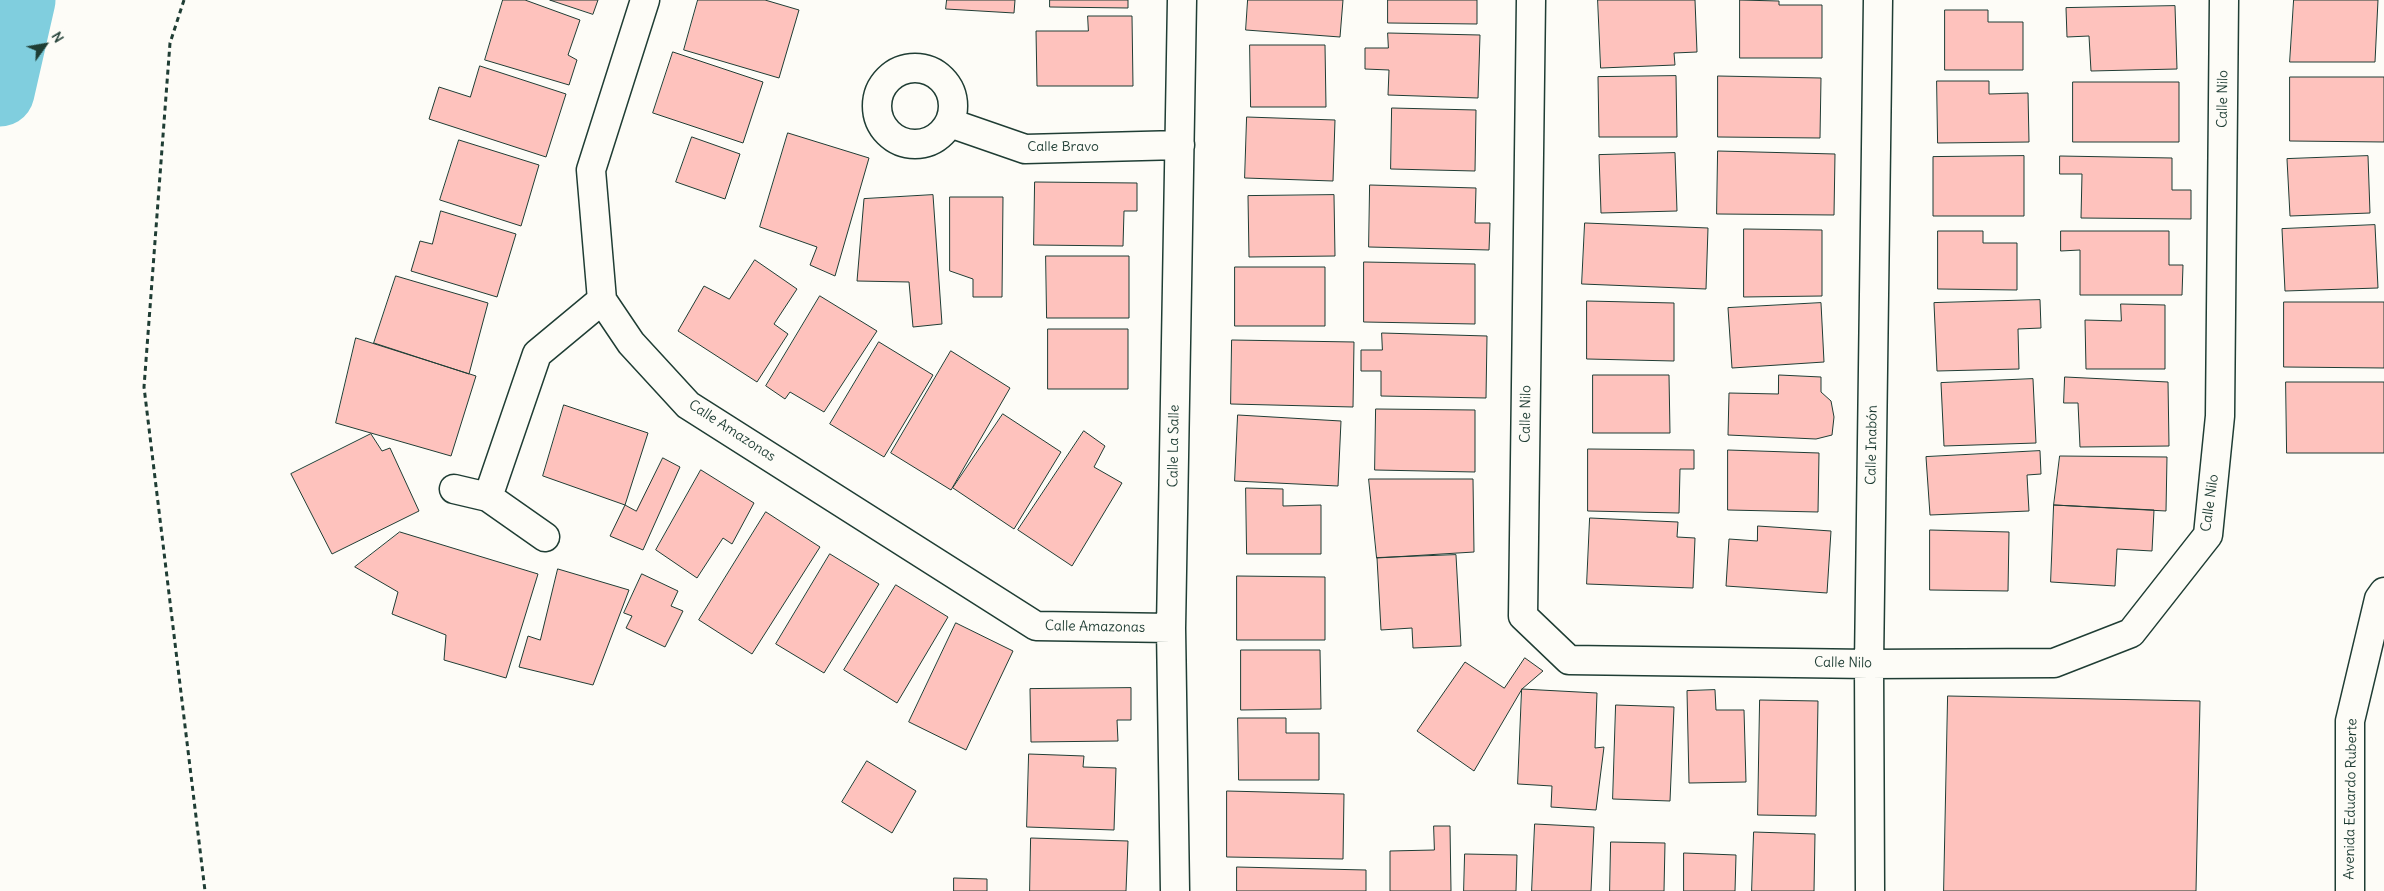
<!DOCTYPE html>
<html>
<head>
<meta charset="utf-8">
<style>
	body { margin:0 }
	#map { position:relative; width:2384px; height:891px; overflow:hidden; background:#fdfcf7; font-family:Delius,sans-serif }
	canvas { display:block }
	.north { position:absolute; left:20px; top:20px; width:50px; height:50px; -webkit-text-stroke:4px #fdfcf7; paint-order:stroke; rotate:58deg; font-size:14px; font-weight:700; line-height:20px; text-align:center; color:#1f3d34 }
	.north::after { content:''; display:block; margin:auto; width:18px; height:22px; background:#1f3d34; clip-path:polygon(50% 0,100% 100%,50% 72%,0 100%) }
</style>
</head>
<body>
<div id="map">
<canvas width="2384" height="891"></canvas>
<div class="north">N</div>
</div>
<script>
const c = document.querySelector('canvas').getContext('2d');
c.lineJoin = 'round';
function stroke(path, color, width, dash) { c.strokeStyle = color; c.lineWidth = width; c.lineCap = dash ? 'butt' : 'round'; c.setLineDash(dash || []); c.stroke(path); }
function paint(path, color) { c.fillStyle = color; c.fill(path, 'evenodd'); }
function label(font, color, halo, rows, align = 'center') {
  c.font = font + ' Delius,sans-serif'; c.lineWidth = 4.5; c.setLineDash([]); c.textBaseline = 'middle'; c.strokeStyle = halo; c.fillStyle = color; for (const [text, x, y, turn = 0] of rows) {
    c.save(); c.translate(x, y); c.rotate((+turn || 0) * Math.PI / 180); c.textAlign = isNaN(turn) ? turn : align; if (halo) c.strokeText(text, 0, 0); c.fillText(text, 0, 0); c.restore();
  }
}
stroke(new Path2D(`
	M 0,92 L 21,0`), '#80cede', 69);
const building = new Path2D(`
	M 503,0 L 525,0 L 580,20 L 568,55 L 577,60 L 569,85 L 485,60 Z
	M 550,0 L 598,0 L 593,14 Z
	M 698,0 L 765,0 L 799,10 L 779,78 L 684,50 Z
	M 947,0 L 1015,0 L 1014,13 L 946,9 Z
	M 1050,0 L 1128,0 L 1128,8 L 1050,7 Z
	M 1248,0 L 1343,0 L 1340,37 L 1246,30 Z
	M 1388,0 L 1477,0 L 1477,24 L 1388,23 Z
	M 1598,0 L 1695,0 L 1697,52 L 1674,53 L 1675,65 L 1601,68 Z
	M 1740,0 L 1779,1 L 1779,5 L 1822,5 L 1822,58 L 1740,58 Z
	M 2294,0 L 2378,0 L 2375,62 L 2290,62 Z
	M 2175,6 L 2177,69 L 2091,71 L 2089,36 L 2067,37 L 2066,8 Z
	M 1945,10 L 1988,10 L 1988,22 L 2023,22 L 2023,70 L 1945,70 Z
	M 1088,16 L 1132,16 L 1133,86 L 1037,86 L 1036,31 L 1088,31 Z
	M 1388,33 L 1480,35 L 1478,98 L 1388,95 L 1389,70 L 1365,69 L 1365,48 L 1388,48 Z
	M 1250,45 L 1325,45 L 1326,107 L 1251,107 Z
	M 673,52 L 763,82 L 743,143 L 653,113 Z
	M 480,66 L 566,94 L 546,157 L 429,119 L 439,87 L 470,97 Z
	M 1676,76 L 1677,137 L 1599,137 L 1598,77 Z
	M 1718,76 L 1821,78 L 1820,138 L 1718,137 Z
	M 2290,77 L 2384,77 L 2384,142 L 2290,141 Z
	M 1937,81 L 1989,81 L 1989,94 L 2028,93 L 2029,142 L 1938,143 Z
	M 2073,82 L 2179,82 L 2179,142 L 2073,142 Z
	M 1392,108 L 1476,110 L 1475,171 L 1391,169 Z
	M 1247,117 L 1335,120 L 1333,181 L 1245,178 Z
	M 788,133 L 869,158 L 835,276 L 810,265 L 817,247 L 760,227 Z
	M 692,137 L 740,154 L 725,199 L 676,182 Z
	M 459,140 L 539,165 L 521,226 L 440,200 Z
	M 1718,151 L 1835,154 L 1834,215 L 1717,214 Z
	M 1675,153 L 1677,211 L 1601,213 L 1599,155 Z
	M 2024,156 L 2024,216 L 1933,216 L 1933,157 Z
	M 2060,156 L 2172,158 L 2172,190 L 2191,190 L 2191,219 L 2081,218 L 2082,174 L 2060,174 Z
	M 2368,156 L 2370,213 L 2290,216 L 2287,159 Z
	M 1035,182 L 1137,183 L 1137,211 L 1124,211 L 1123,246 L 1034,245 Z
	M 1370,185 L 1476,188 L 1475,223 L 1490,223 L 1489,250 L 1369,247 Z
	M 933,195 L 942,324 L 913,327 L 909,282 L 857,281 L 864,199 Z
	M 1334,195 L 1335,256 L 1249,257 L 1248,196 Z
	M 950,197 L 1003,197 L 1002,297 L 973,297 L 973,279 L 950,271 Z
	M 441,211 L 516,234 L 497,297 L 411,271 L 420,241 L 432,244 Z
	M 1585,223 L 1708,228 L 1706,289 L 1582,284 Z
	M 2375,225 L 2378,288 L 2285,291 L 2282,229 Z
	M 1744,229 L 1822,230 L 1822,296 L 1744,297 Z
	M 1938,231 L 1983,231 L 1983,243 L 2017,243 L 2017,290 L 1938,289 Z
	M 2061,231 L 2169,231 L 2169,265 L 2183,265 L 2182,295 L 2080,295 L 2080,250 L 2061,251 Z
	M 1046,256 L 1129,256 L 1129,318 L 1047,318 Z
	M 755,260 L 797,289 L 774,324 L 788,334 L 757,382 L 678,331 L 704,286 L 729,299 Z
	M 1364,262 L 1475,264 L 1475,324 L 1364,322 Z
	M 1235,267 L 1325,267 L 1325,326 L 1235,326 Z
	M 396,276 L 488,303 L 469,374 L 374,343 Z
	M 820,296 L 877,331 L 824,412 L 790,392 L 785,399 L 766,386 Z
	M 2040,300 L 2041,328 L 2018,329 L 2019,369 L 1937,371 L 1934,303 Z
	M 1587,301 L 1674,303 L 1674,361 L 1587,359 Z
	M 2284,302 L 2384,302 L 2384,368 L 2284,367 Z
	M 1821,303 L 1824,362 L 1732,368 L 1728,308 Z
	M 2121,304 L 2165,305 L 2165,369 L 2086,369 L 2085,320 L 2121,321 Z
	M 1048,329 L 1128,329 L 1128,389 L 1048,389 Z
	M 1382,333 L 1487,336 L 1486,398 L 1381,396 L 1381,371 L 1361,371 L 1361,350 L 1382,350 Z
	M 356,338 L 476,376 L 451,456 L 336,423 Z
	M 1232,340 L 1354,342 L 1353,407 L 1231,404 Z
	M 879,342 L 933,375 L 884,457 L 830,424 Z
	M 951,351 L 1010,388 L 951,490 L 891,453 Z
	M 1593,375 L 1669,375 L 1670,433 L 1593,433 Z
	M 1779,375 L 1821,377 L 1821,392 L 1831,401 L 1834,417 L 1832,435 L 1816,439 L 1728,435 L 1729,393 L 1778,394 Z
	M 2065,377 L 2168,382 L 2169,446 L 2080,447 L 2078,403 L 2064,403 Z
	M 2033,379 L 2036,443 L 1944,446 L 1941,383 Z
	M 2286,382 L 2384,382 L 2384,453 L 2287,453 Z
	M 564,405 L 648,433 L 625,505 L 543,476 Z
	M 1376,409 L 1475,410 L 1475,472 L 1375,470 Z
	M 1003,414 L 1061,452 L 1014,529 L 953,488 Z
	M 1238,415 L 1341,421 L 1338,486 L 1235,481 Z
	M 1084,431 L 1105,446 L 1094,467 L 1122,483 L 1072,566 L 1018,530 Z
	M 371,434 L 382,451 L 390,448 L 419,511 L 332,554 L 291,474 Z
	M 1588,449 L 1694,450 L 1694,469 L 1680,469 L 1679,513 L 1588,511 Z
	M 1728,450 L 1819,453 L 1818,512 L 1728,510 Z
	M 2040,451 L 2041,474 L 2027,475 L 2029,511 L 1930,515 L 1926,457 Z
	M 2060,456 L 2167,457 L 2166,511 L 2054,505 Z
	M 663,458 L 680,467 L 643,550 L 610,536 L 625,505 L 636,511 Z
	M 701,470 L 754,503 L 732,544 L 723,538 L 697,578 L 656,550 Z
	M 1369,479 L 1473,479 L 1474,552 L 1377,558 Z
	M 1246,488 L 1283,489 L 1283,506 L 1321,505 L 1321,554 L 1247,554 Z
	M 2054,505 L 2154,510 L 2152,551 L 2117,549 L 2115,586 L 2051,582 Z
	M 766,512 L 820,547 L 752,654 L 699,620 Z
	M 1590,518 L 1678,522 L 1677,537 L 1695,538 L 1693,588 L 1587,584 Z
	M 1758,526 L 1831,531 L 1827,593 L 1726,586 L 1729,539 L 1757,541 Z
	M 1930,530 L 2009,532 L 2008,591 L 1930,590 Z
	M 400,532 L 538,574 L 506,678 L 444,660 L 446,635 L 392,614 L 398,592 L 355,567 Z
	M 830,554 L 879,584 L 824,673 L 776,644 Z
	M 1456,555 L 1461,646 L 1413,648 L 1412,628 L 1381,630 L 1377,558 Z
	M 558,569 L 629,590 L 593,685 L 519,667 L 528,636 L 540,640 Z
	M 642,574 L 678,591 L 671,606 L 683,611 L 665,647 L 626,628 L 632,616 L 624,613 Z
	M 1237,576 L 1325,577 L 1325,640 L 1237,640 Z
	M 896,585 L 948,617 L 897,703 L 844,670 Z
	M 956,623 L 1013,651 L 966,750 L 909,722 Z
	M 1241,650 L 1320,650 L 1321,709 L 1241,710 Z
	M 1525,658 L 1543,671 L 1522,689 L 1474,771 L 1417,731 L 1465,662 L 1504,688 Z
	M 1131,688 L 1131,720 L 1117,720 L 1118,741 L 1031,742 L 1030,689 Z
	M 1522,689 L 1597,693 L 1595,748 L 1604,747 L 1596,810 L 1551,807 L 1552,786 L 1518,784 Z
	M 1715,690 L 1716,710 L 1744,710 L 1746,782 L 1689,783 L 1687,691 Z
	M 1948,696 L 2200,701 L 2196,891 L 1944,891 Z
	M 1760,700 L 1818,701 L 1816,816 L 1758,815 Z
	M 1616,705 L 1674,707 L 1670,801 L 1613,799 Z
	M 1238,718 L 1286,718 L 1286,733 L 1319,733 L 1319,780 L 1239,780 Z
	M 1029,754 L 1084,756 L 1083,767 L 1116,768 L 1114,830 L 1027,827 Z
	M 867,761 L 916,791 L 892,833 L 842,802 Z
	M 1227,791 L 1344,794 L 1343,859 L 1227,857 Z
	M 1535,824 L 1594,827 L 1591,891 L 1532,891 Z
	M 1434,826 L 1450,826 L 1451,891 L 1390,891 L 1390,851 L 1434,850 Z
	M 1754,832 L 1815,834 L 1814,891 L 1752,891 Z
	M 1031,838 L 1128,841 L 1126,891 L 1030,891 Z
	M 1611,842 L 1665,843 L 1664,891 L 1610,891 Z
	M 1684,853 L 1736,855 L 1735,891 L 1684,891 Z
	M 1465,854 L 1517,855 L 1516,891 L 1464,891 Z
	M 1237,867 L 1366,870 L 1366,891 L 1237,891 Z
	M 954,878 L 987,879 L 987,891 L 954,891 Z`);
paint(building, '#fec2bd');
stroke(building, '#1f3d34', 1);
const minor = new Path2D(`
	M 645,0 L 591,170 L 602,300 L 631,343 L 688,405 L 1036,626 L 1171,628
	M 1531,0 L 1523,616 L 1569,660 L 1869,664 L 2054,663 L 2131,633 L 2208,535 L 2220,416 L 2224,0
	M877 106a38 38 0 1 1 76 0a38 38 0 1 1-76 0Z
	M 950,123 L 1025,149 L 1180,145
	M 454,489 L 488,497 L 545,537
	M 488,497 L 537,354 L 602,300
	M 1175,891 L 1171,628 L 1182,0
	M 1870,891 L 1869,664 L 1878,0`);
const primary = new Path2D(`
	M 2350,891 L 2350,721 L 2379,599 L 2384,592`);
stroke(minor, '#1f3d34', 31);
stroke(primary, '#1f3d34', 31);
stroke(new Path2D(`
	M 184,0 L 170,43 L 144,387 L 205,891`), '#1f3d34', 3, [5, 4]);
stroke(minor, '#fdfcf7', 28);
stroke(primary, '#fdfcf7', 28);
label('14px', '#1f3d34', '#fdfcf7', [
	["Calle Nilo",2223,99,-89],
	["Calle Bravo",1063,147],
	["Calle Nilo",1526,414,-89],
	["Calle Amazonas",732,431,33],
	["Calle Inabón",1872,445,-89],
	["Calle La Salle",1174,446,-89],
	["Calle Nilo",2210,503,-82],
	["Calle Amazonas",1095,627,1],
	["Calle Nilo",1843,663,1],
	["Avenida Eduardo Ruberte",2351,799,-89]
]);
</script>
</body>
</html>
